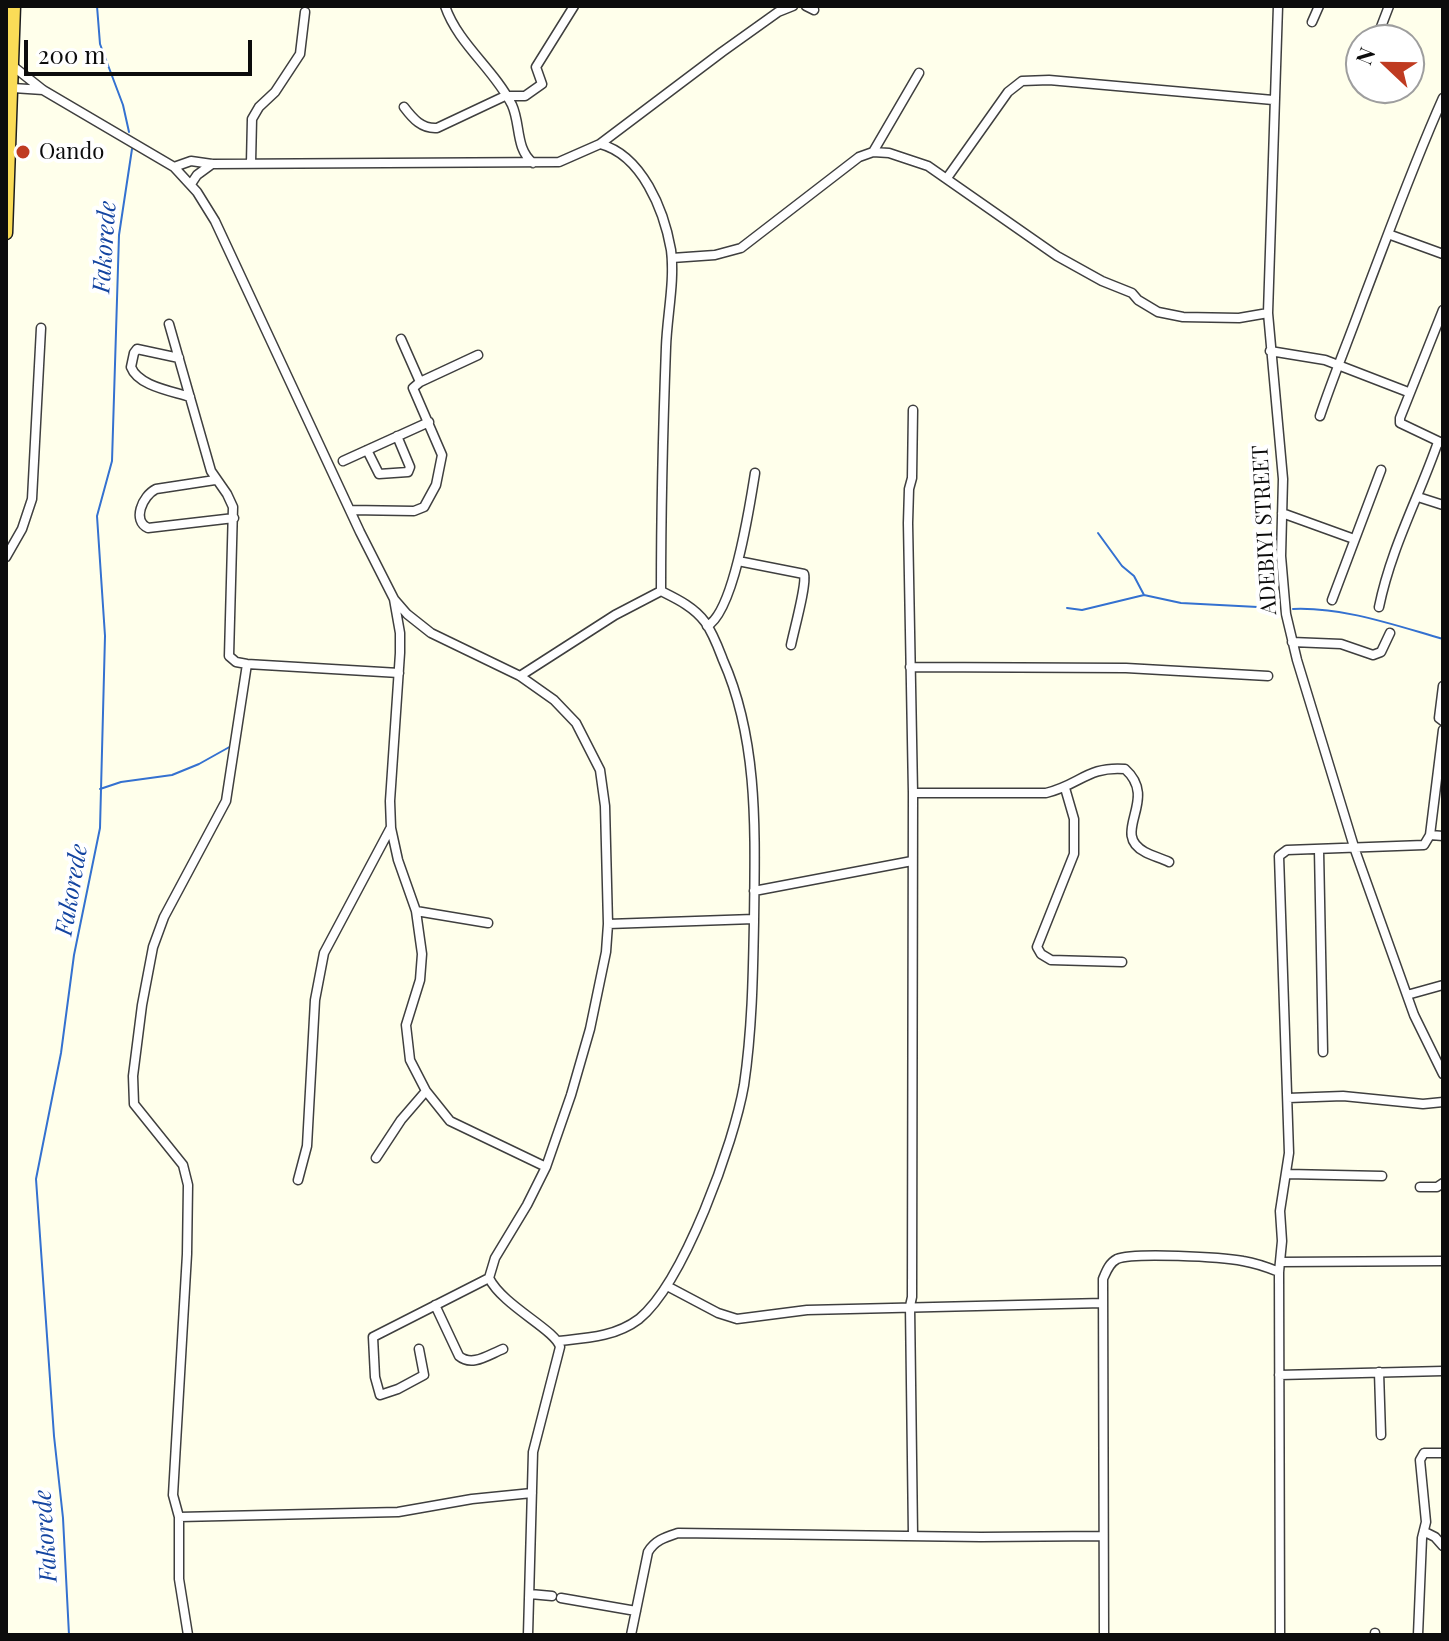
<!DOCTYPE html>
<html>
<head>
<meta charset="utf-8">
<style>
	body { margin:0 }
	#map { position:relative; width:1449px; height:1641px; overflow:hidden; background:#ffffeb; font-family:"Playfair Display",serif }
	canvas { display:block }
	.frame { position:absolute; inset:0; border:8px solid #0c0c0c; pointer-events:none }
	.north { position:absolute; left:1345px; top:24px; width:80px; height:80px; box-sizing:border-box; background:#fff; border:2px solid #9e9e9e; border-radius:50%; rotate:292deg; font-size:22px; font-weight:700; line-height:32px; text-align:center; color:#0c0c0c }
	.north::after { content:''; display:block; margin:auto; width:28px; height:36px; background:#bf3b21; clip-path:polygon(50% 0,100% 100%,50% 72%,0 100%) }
	.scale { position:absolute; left:24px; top:40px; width:228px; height:36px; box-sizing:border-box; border:4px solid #0c0c0c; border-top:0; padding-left:10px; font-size:24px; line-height:28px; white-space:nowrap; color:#0c0c0c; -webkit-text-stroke:6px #fff; paint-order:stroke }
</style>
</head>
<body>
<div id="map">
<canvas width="1449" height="1641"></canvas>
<div class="frame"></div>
<div class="north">N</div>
<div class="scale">200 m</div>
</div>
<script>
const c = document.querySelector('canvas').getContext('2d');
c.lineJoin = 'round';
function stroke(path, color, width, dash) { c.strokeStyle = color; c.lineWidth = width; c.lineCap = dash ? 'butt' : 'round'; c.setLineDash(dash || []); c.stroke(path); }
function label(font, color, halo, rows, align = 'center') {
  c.font = font + ' "Playfair Display",serif'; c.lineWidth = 8; c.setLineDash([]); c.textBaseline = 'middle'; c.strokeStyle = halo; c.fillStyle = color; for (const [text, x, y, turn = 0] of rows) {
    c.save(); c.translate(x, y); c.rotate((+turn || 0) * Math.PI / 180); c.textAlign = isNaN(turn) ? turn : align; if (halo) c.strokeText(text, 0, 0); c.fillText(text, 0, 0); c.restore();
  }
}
stroke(new Path2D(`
	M 97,6 L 100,44 L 123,105 L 129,132
	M 1098,533 L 1122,566 L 1134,576 L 1144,595
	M 1067,608 L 1082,610 L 1144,595 L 1181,603 L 1277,608
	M 1293,609 C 1344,607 1394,625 1443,639
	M 100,789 L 121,782 L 172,775 L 199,764 L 233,745
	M 69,1635 L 63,1518 L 54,1436 L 36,1179 L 61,1053 L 74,955 L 100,828 L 105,636 L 97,516 L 112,461 L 119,235 L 132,149`), '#3471d0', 2);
const minor = new Path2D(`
	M 445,6 C 458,44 494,69 512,105 C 521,125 515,148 533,163
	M 806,6 L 814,10
	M 1278,6 L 1268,313 L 1283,479 L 1281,556 L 1286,614 L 1297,660 L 1355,850 L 1414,1015 L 1443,1074
	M 1312,22 L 1319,6
	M 1376,40 L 1389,6
	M 14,67 L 43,90 L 174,167 L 197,192 L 215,221 L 360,532 L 394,599 L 407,614 L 431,633 L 520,676 L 554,700 L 576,723 L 600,770 L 605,806 L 608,924 L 606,952 L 590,1029 L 571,1095 L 546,1167 L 527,1205 L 495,1258 L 489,1278 C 503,1306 556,1330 560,1347 L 533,1452 L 528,1635
	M 13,88 L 43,90
	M 404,107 C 413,119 422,129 437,128 L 505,96 L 525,96 L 542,84 L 536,67 L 574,6
	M 600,144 C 642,155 664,210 671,250 C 675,281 667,316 666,347 C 663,428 661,510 661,591
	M 873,152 L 919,73
	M 251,163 L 252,119 L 259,107 L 275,92 L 300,54 L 305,12
	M 174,167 L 191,161 L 212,164 L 559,162 L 600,144 L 722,52 L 778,12 L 793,6
	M 947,178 L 1008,92 L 1022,81 L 1049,80 L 1273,100
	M 191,184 L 197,175 L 212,164
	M 1388,234 L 1443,254
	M 672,258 L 715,255 L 741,248 L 859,157 L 873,152 L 889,153 L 928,166 L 1057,256 L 1102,281 L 1132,293 L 1138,300 L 1158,312 L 1183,317 L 1239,318 L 1268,313
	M 169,324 L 211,471 L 227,494 L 233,507 L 229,656 L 236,662 L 247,664 L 399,673
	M 401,339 L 420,382
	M 1270,351 L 1325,360 L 1408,392
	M 179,358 L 137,349 L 134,353 L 131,367 C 138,386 172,391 190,397
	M 1320,416 C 1333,377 1349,339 1363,300 C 1389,232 1413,165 1443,98
	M 1442,443 L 1400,423 L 1400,418 L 1443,310
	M 367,450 L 379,474 L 408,472 L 410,467 L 397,436
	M 343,461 L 429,422
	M 215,480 L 156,489 C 142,496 132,521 148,528 L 234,518
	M 1418,497 L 1443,505
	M 350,510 L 414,511 L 424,507 L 436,485 L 442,455 L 413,388 L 420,382 L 478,355
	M 1282,513 L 1354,539
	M 6,557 L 22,529 L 32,499 L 41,328
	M 738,561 L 804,574 C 807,584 794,630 791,645
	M 394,599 L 400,633 L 400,653 L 390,801 L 391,828 L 398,860 L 416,911 L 422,954 L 420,980 L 406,1025 L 410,1060 L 426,1091 L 450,1121 L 546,1167
	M 1332,600 L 1381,470
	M 1379,607 C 1391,548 1419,497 1438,442
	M 707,626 C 734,612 750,504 755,473
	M 1292,642 L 1341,644 L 1373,655 L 1381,652 L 1390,633
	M 910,667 L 1126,668 L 1268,676
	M 520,676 L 615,615 L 661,591 C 677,599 694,607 705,622 C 713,633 718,647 723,660 C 759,741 755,834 754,922 C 753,976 752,1031 744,1085 C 734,1143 684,1282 639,1319 C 615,1337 587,1338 558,1341
	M 1443,686 L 1439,718 L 1443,721
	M 1065,788 L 1074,819 L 1074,854 L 1037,947 L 1041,954 L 1051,960 L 1122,962
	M 913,793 L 1046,793 C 1080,785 1087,766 1125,769 C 1160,800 1109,833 1145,852 C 1152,856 1161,858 1169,862
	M 1430,835 L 1443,836
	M 1319,850 L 1323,1052
	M 754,891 L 912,861
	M 416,911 L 488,923
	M 608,924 L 754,919
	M 1407,995 L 1443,985
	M 1288,1098 L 1343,1096 L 1423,1104 L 1443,1102
	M 376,1158 L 401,1120 L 426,1091
	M 1287,1174 L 1382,1176
	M 298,1180 L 307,1146 L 315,1000 L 324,953 L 390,829
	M 1420,1187 L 1437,1187 L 1443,1183
	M 1280,1262 L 1443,1261
	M 667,1286 L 718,1313 L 737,1319 L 807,1310 L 1103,1303
	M 435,1305 L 459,1356 C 472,1367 488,1355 503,1349
	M 419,1349 L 424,1375 L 398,1389 L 380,1395 L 375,1377 L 373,1337 L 489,1278
	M 1379,1372 L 1381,1435
	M 1279,1375 L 1443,1371
	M 179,1517 L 398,1512 L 472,1499 L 532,1493
	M 1425,1532 L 1435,1537 L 1443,1546
	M 913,1535 L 910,1306 L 912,1297 L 913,793 L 908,523 L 909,489 L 912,478 L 913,410
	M 530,1594 L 552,1596
	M 561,1598 L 636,1611
	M 188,1635 L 179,1579 L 179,1517 L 173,1495 L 187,1254 L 188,1185 L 183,1165 L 134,1104 L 133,1076 L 142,1005 L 153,947 L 164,917 L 226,801 L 247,664
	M 631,1635 L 648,1552 C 655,1540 666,1537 678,1533 L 981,1537 L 1103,1536
	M 1104,1635 L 1103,1279 C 1106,1272 1109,1263 1117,1259 C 1133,1252 1222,1257 1243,1261 C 1255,1263 1267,1267 1279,1272
	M 1280,1635 L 1279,1272 L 1282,1241 L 1280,1211 L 1289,1153 L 1279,856 L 1287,850 L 1424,845 L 1430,835 L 1443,730
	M 1375,1635 L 1375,1633
	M 1418,1635 L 1422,1538 L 1426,1522 L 1420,1460 L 1424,1453 L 1443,1453`);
const trunk = new Path2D(`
	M 6,233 L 14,6`);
stroke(minor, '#3f3f3f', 11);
stroke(trunk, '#1d1d1d', 15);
stroke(minor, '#fff', 8);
stroke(trunk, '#fadc57', 12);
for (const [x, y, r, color] of [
	[23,152,8,"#bf3b21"]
]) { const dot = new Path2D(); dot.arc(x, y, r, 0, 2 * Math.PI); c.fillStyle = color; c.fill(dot); stroke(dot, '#fff', 3); }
label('22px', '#0c0c0c', '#fff', [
	["Oando",39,152]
], 'left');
label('22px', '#0c0c0c', '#fff', [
	["ADEBIYI STREET",1265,530,-93]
]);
label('italic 24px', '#1344a0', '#fff', [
	["Fakorede",105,247,-86],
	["Fakorede",72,890,-80],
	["Fakorede",46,1536,-94]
]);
</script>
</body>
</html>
